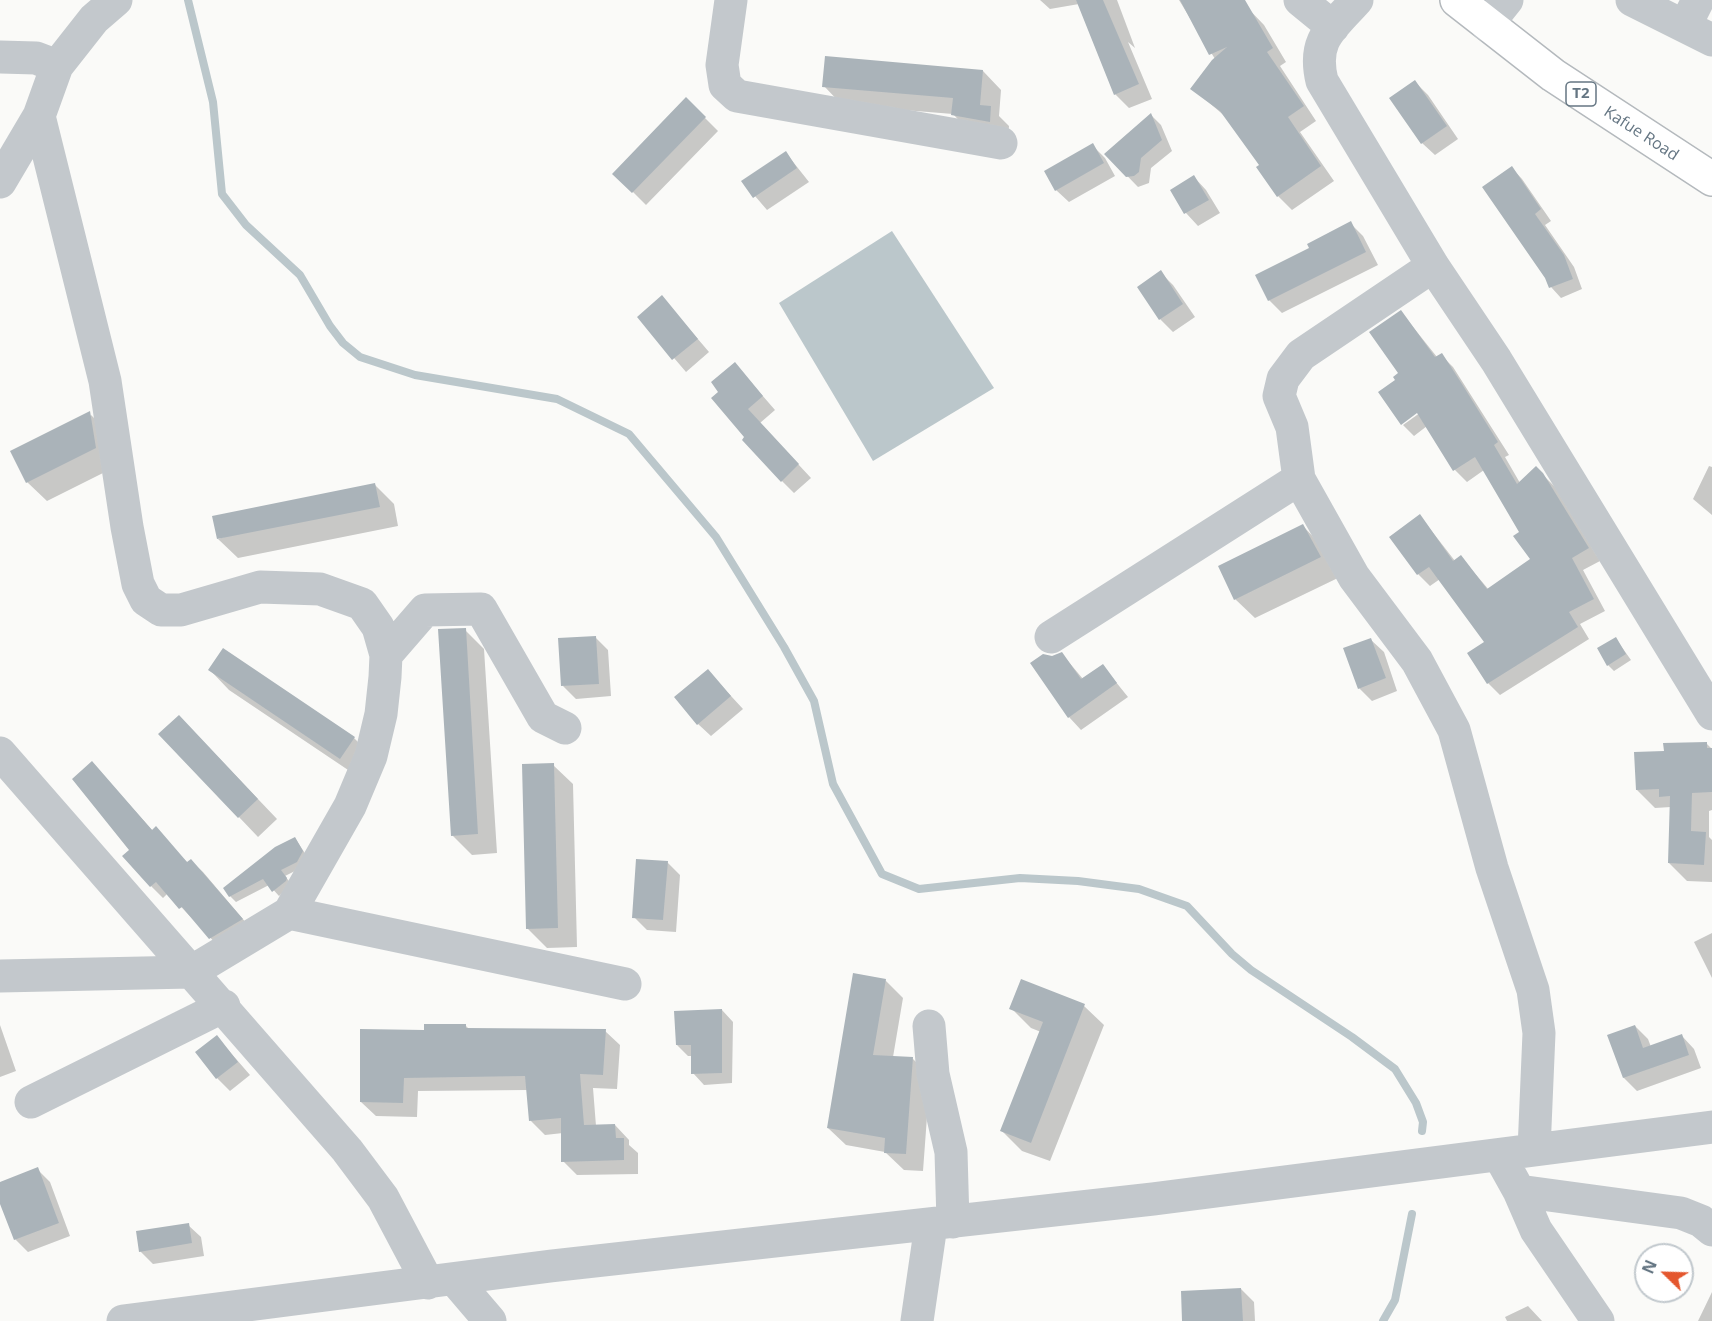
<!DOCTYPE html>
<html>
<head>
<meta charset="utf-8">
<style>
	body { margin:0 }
	#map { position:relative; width:1712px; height:1321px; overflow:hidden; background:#fafaf8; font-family:"Open Sans",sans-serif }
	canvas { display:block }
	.north { position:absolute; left:1634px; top:1243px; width:60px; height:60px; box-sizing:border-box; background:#fff; border:2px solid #c1c8cd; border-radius:50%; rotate:293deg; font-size:16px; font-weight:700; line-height:24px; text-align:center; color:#657683 }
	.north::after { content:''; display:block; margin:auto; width:21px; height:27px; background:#e4572e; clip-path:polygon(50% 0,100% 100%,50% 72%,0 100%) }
</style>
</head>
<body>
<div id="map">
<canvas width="1712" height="1321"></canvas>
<div class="north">N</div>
</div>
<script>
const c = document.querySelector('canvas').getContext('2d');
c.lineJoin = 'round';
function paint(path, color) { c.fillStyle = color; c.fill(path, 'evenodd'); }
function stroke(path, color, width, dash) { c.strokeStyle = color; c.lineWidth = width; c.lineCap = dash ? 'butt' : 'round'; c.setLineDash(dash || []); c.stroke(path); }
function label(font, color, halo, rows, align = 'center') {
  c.font = font + ' "Open Sans",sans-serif'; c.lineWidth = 6; c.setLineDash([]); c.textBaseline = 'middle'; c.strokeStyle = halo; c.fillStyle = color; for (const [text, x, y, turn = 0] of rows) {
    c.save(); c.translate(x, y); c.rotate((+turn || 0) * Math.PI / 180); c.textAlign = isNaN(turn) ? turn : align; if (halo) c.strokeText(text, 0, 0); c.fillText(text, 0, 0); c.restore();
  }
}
paint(new Path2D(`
	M 892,231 L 994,388 L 873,461 L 779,303 Z`), '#bbc7cb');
paint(new Path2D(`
	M 1040,0 L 1117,0 L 1135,48 L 1128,42 L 1152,99 L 1129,108 L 1115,94 L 1079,4 L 1050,9 Z
	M 1179,0 L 1240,0 L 1264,25 L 1286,62 L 1280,66 L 1316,121 L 1300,132 L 1334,181 L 1292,210 L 1278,196 L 1258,168 L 1261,166 L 1227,118 L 1192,88 L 1215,59 Z
	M 983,71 L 1001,90 L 999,116 L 1009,126 L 1008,140 L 971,133 L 953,114 L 842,105 L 824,86 Z
	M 1415,82 L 1428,95 L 1458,139 L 1435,155 L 1422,143 Z
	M 686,99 L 718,131 L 646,205 L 615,174 Z
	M 1151,115 L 1161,125 L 1172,151 L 1151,168 L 1149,183 L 1138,187 L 1106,154 Z
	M 1092,145 L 1105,158 L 1115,176 L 1069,202 L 1056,190 Z
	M 786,153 L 809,182 L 767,210 L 743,182 Z
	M 1512,168 L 1522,179 L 1551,221 L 1545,225 L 1574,267 L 1582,289 L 1561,298 L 1551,287 Z
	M 1194,177 L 1206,190 L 1220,213 L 1198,226 L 1186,213 L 1172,190 Z
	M 1350,223 L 1363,236 L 1378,265 L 1282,313 L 1269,300 L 1311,248 Z
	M 1160,272 L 1173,285 L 1195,317 L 1173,332 L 1160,319 Z
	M 662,297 L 709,352 L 686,372 L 639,317 Z
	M 1401,312 L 1437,357 L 1441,355 L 1453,367 L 1509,455 L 1505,457 L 1520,483 L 1536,468 L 1555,487 L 1600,561 L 1583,570 L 1605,611 L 1580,624 L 1589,639 L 1500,695 L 1488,683 L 1486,642 L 1440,579 L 1430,586 L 1418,574 L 1420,516 L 1455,561 L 1461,557 L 1489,590 L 1532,560 L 1521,532 L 1484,470 L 1467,482 L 1455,470 L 1427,426 L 1414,436 L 1403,425 L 1424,410 L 1397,381 L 1400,374 Z
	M 735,364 L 775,410 L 760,423 L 811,478 L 794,493 L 782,481 L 720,392 Z
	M 91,415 L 110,434 L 115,467 L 47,501 L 27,482 Z
	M 1709,466 L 1712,467 L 1712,515 L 1693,499 Z
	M 375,485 L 394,504 L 398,526 L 238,558 L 218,539 Z
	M 1303,526 L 1322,546 L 1340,577 L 1255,618 L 1235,599 Z
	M 465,630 L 484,649 L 497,853 L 472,855 L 452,835 Z
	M 595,637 L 608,650 L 611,696 L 576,699 L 563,686 Z
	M 1616,639 L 1631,660 L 1614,671 L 1608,665 Z
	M 1371,640 L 1384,652 L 1397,691 L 1372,701 L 1359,688 Z
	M 1062,654 L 1083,679 L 1103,666 L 1128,697 L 1081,730 L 1069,717 L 1053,657 Z
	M 210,670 L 354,738 L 373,757 L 360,778 L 229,690 Z
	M 708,671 L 743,709 L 711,736 L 698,724 Z
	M 160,734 L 198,736 L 277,819 L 258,837 Z
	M 1706,743 L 1712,749 L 1712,810 L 1709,811 L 1709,837 L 1712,840 L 1712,882 L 1687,881 L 1669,863 L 1671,807 L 1655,808 L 1637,790 L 1665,752 Z
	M 92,763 L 153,831 L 188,863 L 191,861 L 203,872 L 253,931 L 222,950 L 168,893 L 163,898 L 151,886 L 124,856 L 131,850 Z
	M 553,765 L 573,784 L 577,947 L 547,948 L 527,928 Z
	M 295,838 L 308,858 L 303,867 L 285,876 L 292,885 L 279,896 L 269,885 L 236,902 L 230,896 Z
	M 667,862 L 680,875 L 676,932 L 647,930 L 634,917 Z
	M 1712,933 L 1712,978 L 1694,942 Z
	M 885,980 L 903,998 L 893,1057 L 912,1058 L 930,1076 L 923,1171 L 904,1170 L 885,1152 L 846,1145 L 828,1128 Z
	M 1084,1006 L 1104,1025 L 1050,1161 L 1022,1151 L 1002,1131 L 1041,1032 L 1031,1028 L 1011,1008 Z
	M 722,1010 L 733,1022 L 732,1083 L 704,1085 L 693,1073 L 692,1056 L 688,1056 L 677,1045 Z
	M 0,1025 L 16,1071 L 0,1077 Z
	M 465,1025 L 470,1030 L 605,1031 L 620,1045 L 617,1089 L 593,1088 L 596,1126 L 615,1125 L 629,1140 L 629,1145 L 638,1153 L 638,1174 L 577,1175 L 563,1161 L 563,1133 L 545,1135 L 531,1121 L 528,1090 L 418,1091 L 417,1117 L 376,1116 L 361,1102 L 426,1031 Z
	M 1635,1026 L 1648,1039 L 1651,1047 L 1682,1036 L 1694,1049 L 1701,1068 L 1637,1091 L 1624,1078 L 1609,1036 Z
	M 217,1037 L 250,1075 L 230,1091 L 217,1078 Z
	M 37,1169 L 50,1182 L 70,1236 L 28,1252 L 15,1239 L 0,1200 L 0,1183 Z
	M 188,1225 L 201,1237 L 204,1256 L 153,1264 L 140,1251 Z
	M 1241,1289 L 1254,1302 L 1255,1321 L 1183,1321 Z
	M 1712,1292 L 1712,1321 L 1698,1321 Z
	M 1528,1306 L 1542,1321 L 1507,1321 L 1505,1317 Z`), '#0003');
stroke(new Path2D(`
	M 188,0 L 213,102 L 222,194 L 246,225 L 300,275 L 330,326 L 343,343 L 360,357 L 415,375 L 557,399 L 629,434 L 716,537 L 784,647 L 814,701 L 833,784 L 882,874 L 919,889 L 1020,878 L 1078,881 L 1139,889 L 1187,906 L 1232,954 L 1251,970 L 1352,1037 L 1395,1069 L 1416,1103 L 1423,1122 L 1422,1131
	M 1383,1321 L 1395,1300 L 1412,1214`), '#bbc7cb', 8);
paint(new Path2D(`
	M 1076,0 L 1103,0 L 1139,84 L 1114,95 Z
	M 1180,0 L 1245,0 L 1273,48 L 1267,52 L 1304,106 L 1288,117 L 1321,166 L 1277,197 L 1256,167 L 1259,165 L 1220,111 L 1190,89 L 1212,60 L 1227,47 L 1209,55 Z
	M 825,56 L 983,70 L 980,105 L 991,106 L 990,122 L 951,115 L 953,98 L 822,87 Z
	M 1415,80 L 1447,126 L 1421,144 L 1389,98 Z
	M 686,97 L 706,117 L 632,193 L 612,174 Z
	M 1151,113 L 1162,140 L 1141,158 L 1139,172 L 1134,176 L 1126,177 L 1104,154 Z
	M 1093,143 L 1104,163 L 1055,191 L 1044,171 Z
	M 786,151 L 797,168 L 753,198 L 741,181 Z
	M 1512,166 L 1541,209 L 1535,214 L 1564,255 L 1573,279 L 1549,288 L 1545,278 L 1482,187 Z
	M 1194,175 L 1209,200 L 1184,214 L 1170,190 Z
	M 1351,221 L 1366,252 L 1268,301 L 1255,275 L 1309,248 L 1307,244 Z
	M 1161,270 L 1183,304 L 1159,320 L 1137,287 Z
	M 662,295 L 698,339 L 672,360 L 637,317 Z
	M 1401,310 L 1435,357 L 1442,353 L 1462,384 L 1498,442 L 1494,445 L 1517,484 L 1536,466 L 1543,473 L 1589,548 L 1572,558 L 1594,599 L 1569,612 L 1578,627 L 1487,684 L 1467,653 L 1484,642 L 1429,567 L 1417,575 L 1389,537 L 1420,514 L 1453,561 L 1461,555 L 1487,589 L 1530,559 L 1513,536 L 1519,532 L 1475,457 L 1453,471 L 1417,413 L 1401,425 L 1378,392 L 1395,380 L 1393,377 L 1398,373 L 1369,332 Z
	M 735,362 L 763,396 L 748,409 L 799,464 L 781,482 L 742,440 L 744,437 L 711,398 L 718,392 L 711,382 Z
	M 90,411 L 96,448 L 26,483 L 10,451 Z
	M 375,483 L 380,507 L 217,539 L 212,516 Z
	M 1303,524 L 1321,557 L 1234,600 L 1218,566 Z
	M 466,628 L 478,834 L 451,836 L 438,629 Z
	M 596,636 L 599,684 L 561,686 L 558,638 Z
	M 1616,637 L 1626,654 L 1607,666 L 1597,648 Z
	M 1371,638 L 1386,678 L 1358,689 L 1343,648 Z
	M 223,648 L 355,737 L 340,759 L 208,670 Z
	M 1062,652 L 1081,679 L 1103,664 L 1117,683 L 1068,718 L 1030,663 L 1043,654 L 1052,656 Z
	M 708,669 L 731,696 L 697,725 L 674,697 Z
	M 179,715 L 258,799 L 238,818 L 158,734 Z
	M 1707,742 L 1707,748 L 1712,748 L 1712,792 L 1692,793 L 1691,831 L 1706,832 L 1704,865 L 1668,863 L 1670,796 L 1659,797 L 1659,789 L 1636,790 L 1634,752 L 1664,751 L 1663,743 Z
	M 92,761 L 152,830 L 156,826 L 187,862 L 191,859 L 243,919 L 209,939 L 182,907 L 179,909 L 156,882 L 150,887 L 122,856 L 129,850 L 72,779 Z
	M 554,763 L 558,928 L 526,929 L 522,764 Z
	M 295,837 L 303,851 L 297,862 L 281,870 L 287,878 L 286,881 L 272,892 L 263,879 L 229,897 L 223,888 L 275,847 Z
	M 636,859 L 668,861 L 663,920 L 632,918 Z
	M 853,973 L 886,979 L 873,1055 L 913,1057 L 906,1154 L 884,1153 L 885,1138 L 827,1128 Z
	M 1021,979 L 1085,1004 L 1031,1143 L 1000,1131 L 1043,1022 L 1009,1009 Z
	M 722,1009 L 722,1073 L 691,1074 L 691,1045 L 676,1045 L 674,1011 Z
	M 424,1024 L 466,1024 L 466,1028 L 606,1029 L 603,1075 L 580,1074 L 584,1125 L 615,1124 L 616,1138 L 624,1138 L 624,1160 L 561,1162 L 561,1118 L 529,1121 L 525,1076 L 404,1078 L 403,1103 L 360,1102 L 360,1029 L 424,1030 Z
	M 1635,1025 L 1643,1048 L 1682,1034 L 1689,1055 L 1623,1078 L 1607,1035 Z
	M 217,1035 L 238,1062 L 216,1079 L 195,1052 Z
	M 38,1167 L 59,1223 L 14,1240 L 0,1204 L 0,1182 Z
	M 189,1223 L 192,1243 L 139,1252 L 136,1231 Z
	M 1241,1288 L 1243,1321 L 1182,1321 L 1181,1291 Z`), '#aab3b9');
const highway = new Path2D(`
	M 1457,0 L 1553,75 L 1712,179`);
stroke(highway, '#b4b9bd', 36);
stroke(new Path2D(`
	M 731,0 L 722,65 L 725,85 L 737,96 L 1001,143
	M 1300,0 L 1333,27
	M 1357,0 C 1331,29 1312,40 1322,81 L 1433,266 L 1496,360 L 1712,714
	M 1632,0 L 1712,40
	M 1487,25 L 1507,0
	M 1685,26 L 1698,0
	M 0,57 L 36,58 L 57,66
	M 0,182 L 39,116 L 57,66 L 94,19 L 116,0
	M 1433,266 L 1301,355 L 1283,379 L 1279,396 L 1292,427 L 1299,479 L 1354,577 L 1417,661 L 1454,730 L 1492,868 L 1533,990 L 1539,1033 L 1534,1150
	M 1051,637 L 1299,479
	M 386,655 L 425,610 L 481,609 L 543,717 L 565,728
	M 0,753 L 347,1150 L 383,1198 L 428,1283
	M 289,913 L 625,984
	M 0,976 L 191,972 L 289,913 L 350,806 L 371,756 L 381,714 L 385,677 L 386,655 L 378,627 L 362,604 L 320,589 L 260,587 L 181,610 L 161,610 L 146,600 L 138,584 L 127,527 L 105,381 L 39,116
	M 929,1026 L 933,1074 L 951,1152 L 953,1222
	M 31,1102 L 224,1006
	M 1499,1155 L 1519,1191 L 1681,1213 L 1701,1221 L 1712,1230
	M 1519,1191 L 1536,1230 L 1598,1321
	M 455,1280 L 490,1321
	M 123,1321 L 551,1266 L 1153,1199 L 1712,1127
	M 917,1321 L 931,1225`), '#c3c8cc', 33);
stroke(highway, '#fff', 33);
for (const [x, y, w] of [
	[1581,94,30]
]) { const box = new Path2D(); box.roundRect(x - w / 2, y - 12, w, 24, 4.5); c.fillStyle = '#fff'; c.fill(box); stroke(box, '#657683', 1.5); }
label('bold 15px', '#657683', null, [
	["T2",1581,94]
]);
label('16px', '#657683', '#fff', [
	["Kafue Road",1641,134,33]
]);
</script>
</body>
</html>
